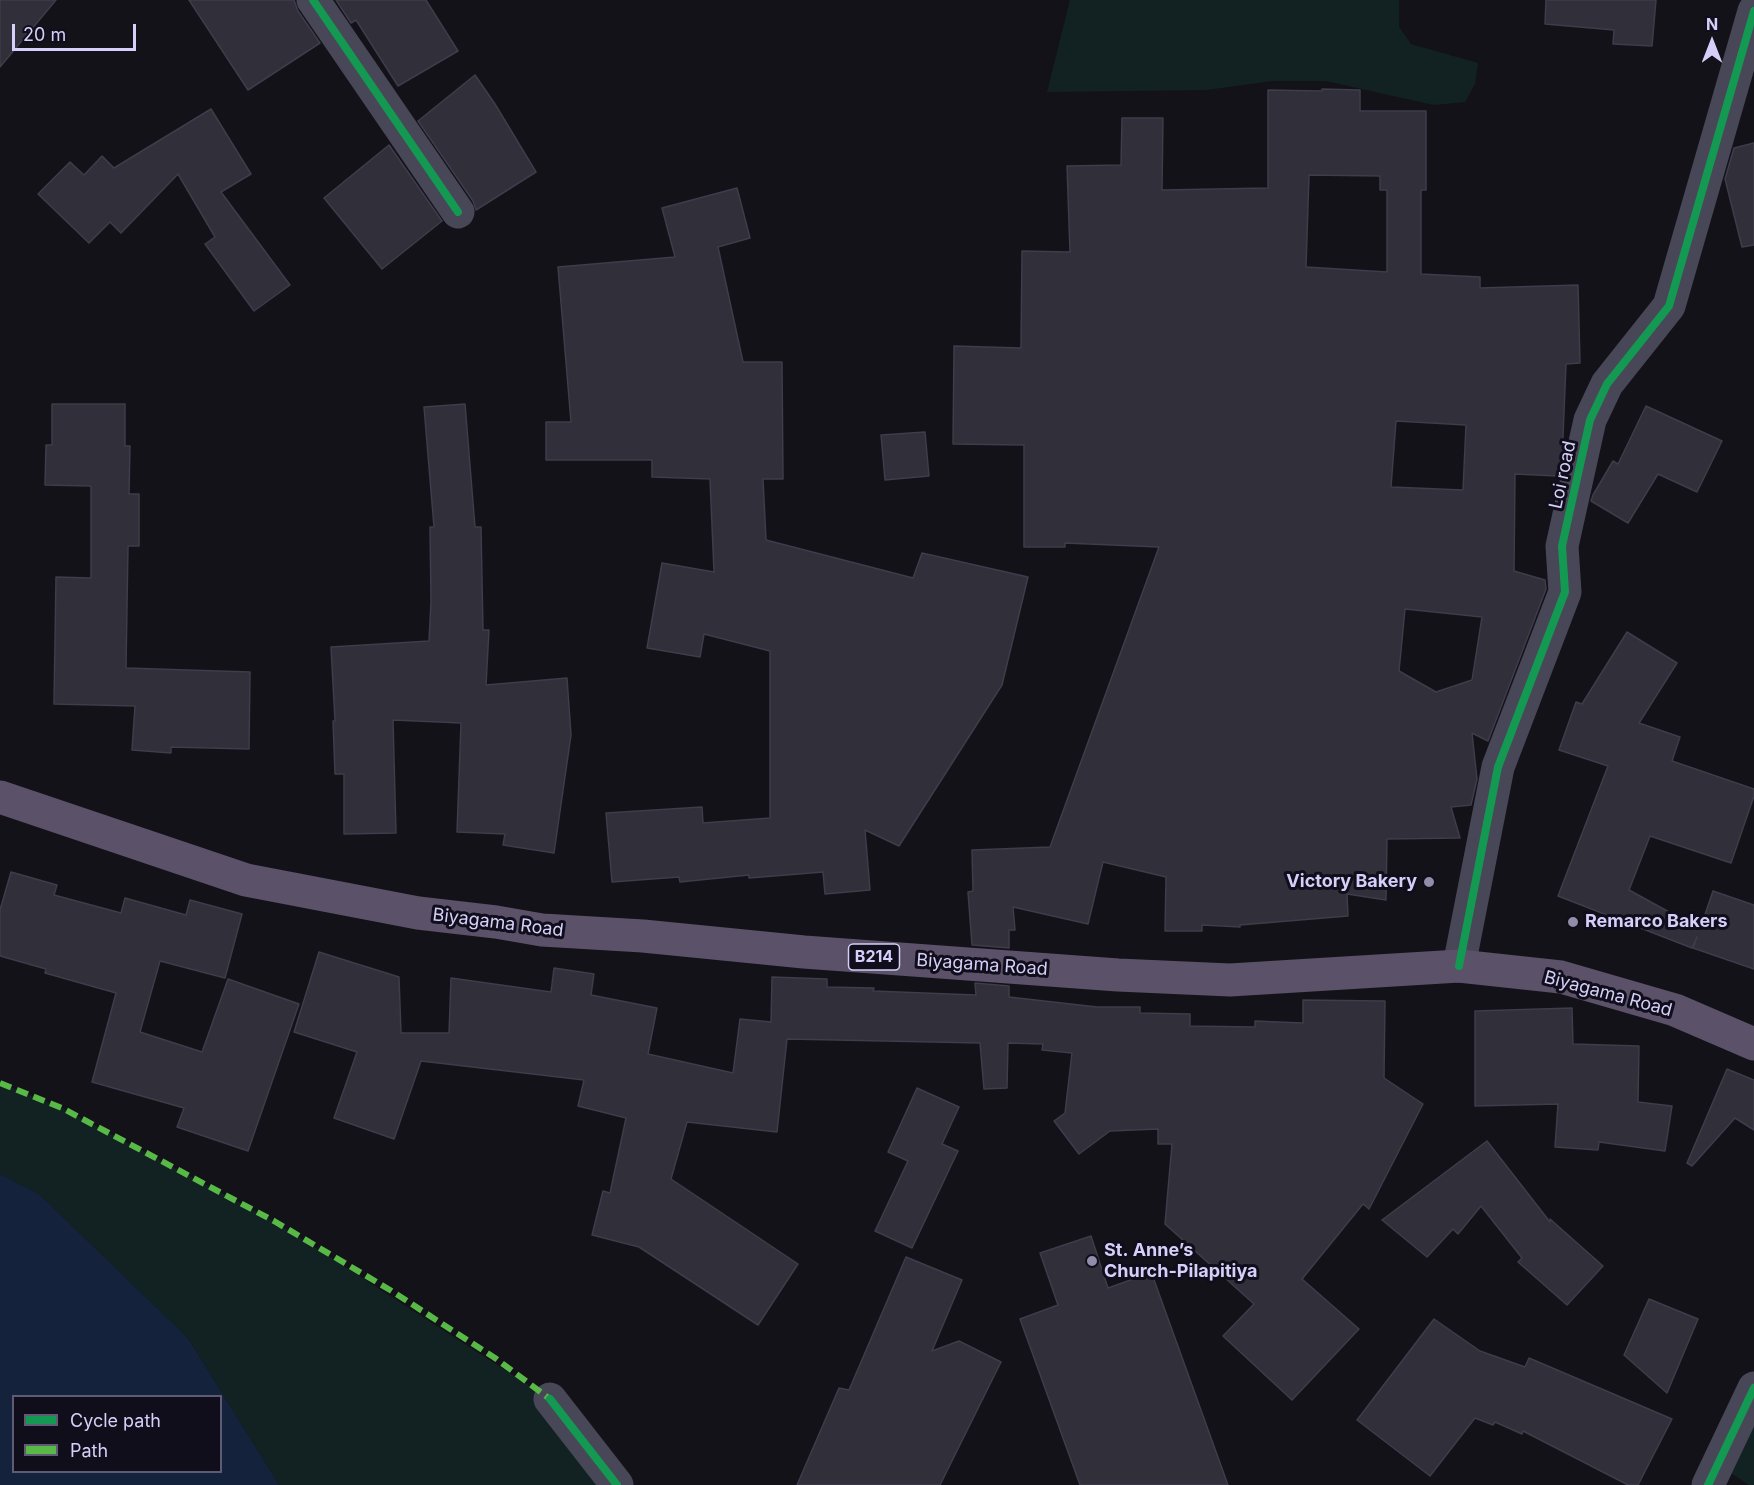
<!DOCTYPE html>
<html>
<head>
<meta charset="utf-8">
<style>
	body { margin:0 }
	#map { position:relative; width:1754px; height:1485px; overflow:hidden; background:#131218; font-family:Inter,sans-serif }
	canvas { display:block }
	.legend { position:absolute; left:12px; top:1395px; width:210px; height:78px; box-sizing:border-box; background:#110e1c; border:2px solid #5f5b74; margin:0; padding:8px 10px; list-style:none; font-size:18px; color:#d5cff9 }
	.legend li { display:flex; align-items:center; gap:12px; height:30px }
	.legend b { width:30px; border:2px solid #5f5b74 }
	.north { position:absolute; left:1682px; top:12px; width:60px; height:60px; -webkit-text-stroke:4px #110e1c; paint-order:stroke; rotate:0deg; font-size:16px; font-weight:700; line-height:24px; text-align:center; color:#d5cff9 }
	.north::after { content:''; display:block; margin:auto; width:21px; height:27px; background:#d5cff9; clip-path:polygon(50% 0,100% 100%,50% 72%,0 100%) }
	.scale { position:absolute; left:12px; top:24px; width:124px; height:27px; box-sizing:border-box; border:3px solid #d5cff9; border-top:0; padding-left:8px; font-size:18px; line-height:21px; white-space:nowrap; color:#d5cff9; -webkit-text-stroke:4px #110e1c; paint-order:stroke }
</style>
</head>
<body>
<div id="map">
<canvas width="1754" height="1485"></canvas>
<ul class="legend">
<li><b style="height:8px;background:#139951"></b>Cycle path</li>
<li><b style="height:8px;background:#58b947"></b>Path</li>
</ul>
<div class="north">N</div>
<div class="scale">20 m</div>
</div>
<script>
const c = document.querySelector('canvas').getContext('2d');
c.lineJoin = 'round';
function paint(path, color) { c.fillStyle = color; c.fill(path, 'evenodd'); }
function stroke(path, color, width, dash) { c.strokeStyle = color; c.lineWidth = width; c.lineCap = dash ? 'butt' : 'round'; c.setLineDash(dash || []); c.stroke(path); }
function label(font, color, halo, rows, align = 'center') {
  c.font = font + ' Inter,sans-serif'; c.lineWidth = 6; c.setLineDash([]); c.textBaseline = 'middle'; c.strokeStyle = halo; c.fillStyle = color; for (const [text, x, y, turn = 0] of rows) {
    c.save(); c.translate(x, y); c.rotate((+turn || 0) * Math.PI / 180); c.textAlign = isNaN(turn) ? turn : align; if (halo) c.strokeText(text, 0, 0); c.fillText(text, 0, 0); c.restore();
  }
}
paint(new Path2D(`
	M 1070,0 L 1399,0 L 1399,27 L 1411,44 L 1478,63 L 1475,84 L 1465,102 L 1434,105 L 1326,81 L 1273,81 L 1206,90 L 1047,92 Z
	M 0,1083 L 62,1108 L 274,1221 L 550,1399 L 617,1485 L 279,1485 L 188,1338 L 39,1194 L 0,1174 Z
	M 1754,1388 L 1754,1485 L 1749,1485 L 1717,1464 Z`), '#122223');
paint(new Path2D(`
	M 0,1174 L 39,1194 L 188,1338 L 279,1485 L 0,1485 ZM 14,1396 L 220,1396 L 220,1472 L 14,1472 Z`), '#14223b');
const building = new Path2D(`
	M 0,0 L 56,0 L 0,67 Z
	M 189,0 L 294,0 L 298,11 L 320,43 L 248,90 Z
	M 336,0 L 426,0 L 458,51 L 398,86 L 356,20 L 351,23 Z
	M 1546,0 L 1656,0 L 1652,46 L 1613,44 L 1614,30 L 1545,24 Z
	M 475,75 L 495,104 L 536,172 L 476,210 L 473,201 L 418,121 Z
	M 1322,89 L 1360,90 L 1360,111 L 1426,111 L 1426,190 L 1421,190 L 1421,274 L 1480,277 L 1480,288 L 1578,285 L 1580,363 L 1566,364 L 1562,460 L 1558,476 L 1515,474 L 1514,571 L 1545,580 L 1546,589 L 1488,741 L 1472,733 L 1477,779 L 1471,805 L 1451,807 L 1460,838 L 1387,839 L 1386,900 L 1347,894 L 1348,916 L 1240,925 L 1240,927 L 1202,925 L 1202,931 L 1165,931 L 1166,877 L 1103,862 L 1088,924 L 1013,907 L 1015,930 L 1009,930 L 1009,948 L 972,945 L 968,892 L 973,891 L 972,850 L 1050,847 L 1159,547 L 1065,543 L 1065,547 L 1024,547 L 1024,445 L 953,444 L 954,346 L 1021,348 L 1022,251 L 1070,252 L 1067,166 L 1121,165 L 1122,118 L 1163,118 L 1162,190 L 1268,188 L 1268,90 L 1322,91 ZM 1309,175 L 1380,176 L 1380,190 L 1387,190 L 1387,272 L 1306,267 ZM 1396,421 L 1466,425 L 1463,490 L 1391,487 ZM 1405,609 L 1482,617 L 1472,680 L 1436,692 L 1399,671 Z
	M 211,109 L 251,174 L 221,192 L 290,285 L 254,311 L 205,244 L 215,237 L 178,174 L 121,233 L 110,222 L 89,243 L 38,194 L 70,162 L 84,175 L 102,156 L 114,168 Z
	M 1754,143 L 1754,245 L 1742,247 L 1725,179 L 1734,148 Z
	M 389,145 L 442,221 L 382,269 L 324,198 Z
	M 737,188 L 750,238 L 718,247 L 743,362 L 782,362 L 783,479 L 763,479 L 766,540 L 913,578 L 922,553 L 1028,577 L 1002,685 L 899,846 L 865,830 L 870,890 L 825,894 L 823,872 L 749,878 L 749,875 L 680,882 L 679,877 L 612,882 L 606,813 L 702,807 L 703,823 L 770,818 L 770,651 L 704,634 L 700,657 L 647,648 L 662,563 L 714,572 L 710,479 L 652,477 L 652,460 L 546,460 L 546,422 L 571,422 L 558,267 L 675,257 L 662,208 Z
	M 52,404 L 125,404 L 125,446 L 130,446 L 129,494 L 139,494 L 139,546 L 128,546 L 126,668 L 250,672 L 249,749 L 171,747 L 171,753 L 132,750 L 135,706 L 54,704 L 56,577 L 91,578 L 91,486 L 45,485 L 46,445 L 52,445 Z
	M 465,404 L 475,527 L 481,527 L 483,630 L 489,630 L 486,685 L 567,678 L 571,735 L 554,853 L 503,845 L 505,834 L 457,832 L 461,723 L 393,720 L 396,833 L 344,834 L 344,774 L 335,774 L 333,721 L 335,721 L 331,647 L 429,641 L 431,601 L 430,527 L 434,527 L 424,407 Z
	M 1646,406 L 1722,441 L 1697,492 L 1658,474 L 1628,523 L 1591,501 L 1593,495 L 1613,461 L 1618,464 Z
	M 925,432 L 929,476 L 885,480 L 881,435 Z
	M 1627,632 L 1677,663 L 1639,723 L 1680,737 L 1672,761 L 1754,789 L 1754,796 L 1731,863 L 1650,836 L 1629,890 L 1700,929 L 1713,891 L 1754,905 L 1754,969 L 1693,948 L 1697,937 L 1692,948 L 1558,896 L 1608,766 L 1559,750 L 1576,702 L 1582,704 Z
	M 11,872 L 57,885 L 54,895 L 121,913 L 125,898 L 186,915 L 190,900 L 242,914 L 225,978 L 160,961 L 140,1032 L 202,1052 L 228,979 L 299,1004 L 248,1151 L 177,1127 L 184,1108 L 92,1082 L 116,993 L 45,973 L 46,969 L 0,956 L 0,910 Z
	M 319,952 L 399,977 L 401,1033 L 449,1033 L 451,978 L 551,992 L 554,968 L 594,974 L 591,995 L 657,1008 L 648,1054 L 733,1073 L 740,1019 L 771,1022 L 772,977 L 827,979 L 827,987 L 874,988 L 873,991 L 976,995 L 975,983 L 1009,986 L 1009,997 L 1097,1007 L 1140,1007 L 1140,1013 L 1190,1014 L 1190,1026 L 1255,1027 L 1255,1021 L 1303,1023 L 1303,1000 L 1385,1001 L 1384,1078 L 1423,1104 L 1369,1209 L 1363,1204 L 1302,1279 L 1359,1329 L 1292,1400 L 1223,1336 L 1254,1304 L 1165,1224 L 1172,1144 L 1158,1144 L 1158,1129 L 1110,1131 L 1079,1154 L 1054,1121 L 1065,1113 L 1072,1053 L 1042,1050 L 1043,1044 L 1008,1043 L 1007,1088 L 984,1089 L 980,1043 L 787,1039 L 777,1132 L 687,1122 L 671,1179 L 798,1264 L 758,1325 L 639,1247 L 592,1235 L 603,1191 L 610,1193 L 626,1118 L 578,1106 L 584,1080 L 421,1061 L 394,1139 L 334,1118 L 357,1052 L 294,1032 Z
	M 1572,1008 L 1573,1044 L 1639,1046 L 1638,1102 L 1672,1106 L 1665,1151 L 1599,1142 L 1598,1150 L 1555,1147 L 1558,1104 L 1475,1106 L 1475,1011 Z
	M 1727,1069 L 1754,1080 L 1754,1130 L 1735,1118 L 1692,1166 L 1687,1163 Z
	M 917,1088 L 959,1107 L 942,1144 L 958,1151 L 912,1248 L 875,1231 L 908,1161 L 888,1152 Z
	M 1487,1141 L 1550,1222 L 1550,1219 L 1603,1266 L 1567,1305 L 1518,1262 L 1522,1258 L 1481,1206 L 1458,1234 L 1453,1229 L 1427,1257 L 1382,1220 Z
	M 1091,1236 L 1108,1288 L 1139,1277 L 1153,1277 L 1228,1485 L 1080,1485 L 1020,1319 L 1058,1305 L 1040,1253 Z
	M 906,1257 L 962,1280 L 932,1351 L 959,1341 L 1001,1362 L 940,1485 L 797,1485 L 839,1388 L 849,1390 Z
	M 1649,1299 L 1698,1319 L 1667,1393 L 1624,1355 Z
	M 1434,1319 L 1480,1351 L 1525,1367 L 1529,1358 L 1672,1419 L 1638,1485 L 1628,1485 L 1523,1431 L 1522,1434 L 1495,1422 L 1493,1425 L 1475,1418 L 1430,1476 L 1357,1420 Z`);
paint(building, '#312f3a');
stroke(building, '#3f3c4b', 1.5);
stroke(new Path2D(`
	M 313,0 L 458,212
	M 1459,966 L 1498,767 L 1565,592 L 1562,546 L 1590,420 L 1607,384 L 1669,306 L 1754,11
	M 550,1399 L 617,1485
	M 1708,1485 L 1754,1388`), '#484758', 33);
stroke(new Path2D(`
	M 0,797 L 246,880 L 418,913 L 496,922 L 542,930 L 643,936 L 804,952 L 1118,975 L 1230,980 L 1459,966 L 1561,977 L 1675,1010 L 1754,1044`), '#5b5169', 33);
stroke(new Path2D(`
	M 0,1083 L 62,1108 L 274,1221 L 390,1290 L 495,1358 L 550,1399`), '#58b947', 6, [12, 6]);
stroke(new Path2D(`
	M 313,0 L 458,212
	M 1459,966 L 1498,767 L 1565,592 L 1562,546 L 1590,420 L 1607,384 L 1669,306 L 1754,11
	M 550,1399 L 617,1485
	M 1708,1485 L 1754,1388`), '#139951', 8);
for (const [x, y, r, color] of [
	[1429,882,6,"#918daa"],
	[1573,922,6,"#918daa"],
	[1092,1261,6,"#918daa"]
]) { const dot = new Path2D(); dot.arc(x, y, r, 0, 2 * Math.PI); c.fillStyle = color; c.fill(dot); stroke(dot, '#110e1c', 2); }
for (const [x, y, w] of [
	[874,957,51]
]) { const box = new Path2D(); box.roundRect(x - w / 2, y - 13, w, 26, 4.5); c.fillStyle = '#110e1c'; c.fill(box); stroke(box, '#d5cff9', 1.5); }
label('bold 16px', '#d5cff9', null, [
	["B214",874,957]
]);
label('18px', '#d5cff9', '#110e1c', [
	["Loi road",1563,475,-78],
	["Biyagama Road",498,923,7],
	["Biyagama Road",982,965,4],
	["Biyagama Road",1608,994,15]
]);
label('bold 18px', '#d5cff9', '#110e1c', [
	["Victory Bakery",1417,882,"right"],
	["Remarco Bakers",1585,922],
	["St. Anne’s",1104,1251],
	["Church-Pilapitiya",1104,1272]
], 'left');
</script>
</body>
</html>
